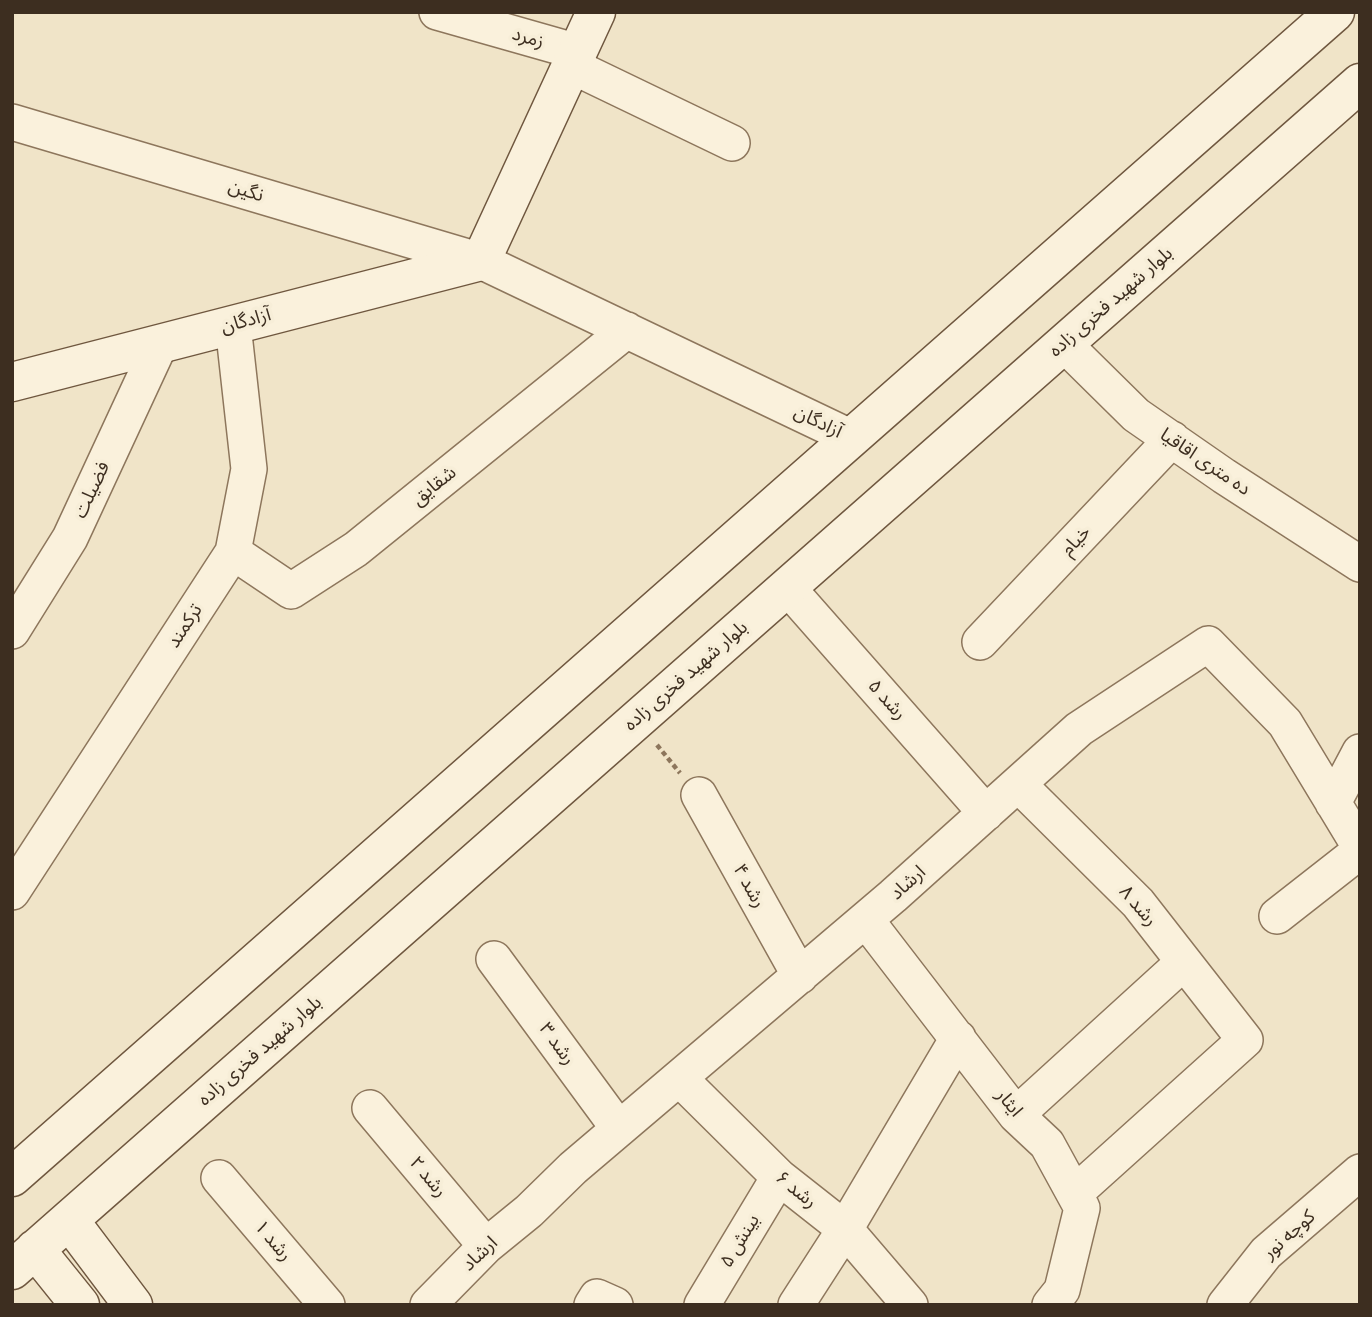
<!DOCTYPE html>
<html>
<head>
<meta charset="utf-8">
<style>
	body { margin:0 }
	#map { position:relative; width:1372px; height:1317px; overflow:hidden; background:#f0e4c8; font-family:"IBM Plex Serif",serif }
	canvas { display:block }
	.frame { position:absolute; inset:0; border:14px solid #3d2e20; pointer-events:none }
</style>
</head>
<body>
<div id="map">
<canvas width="1372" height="1317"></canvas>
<div class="frame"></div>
</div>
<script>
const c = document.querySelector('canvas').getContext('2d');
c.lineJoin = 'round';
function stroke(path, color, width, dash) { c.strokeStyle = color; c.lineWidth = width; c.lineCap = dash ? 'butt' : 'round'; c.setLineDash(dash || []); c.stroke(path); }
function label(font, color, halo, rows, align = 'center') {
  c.font = font + ' "IBM Plex Serif","Noto Sans Arabic",serif'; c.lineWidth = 7; c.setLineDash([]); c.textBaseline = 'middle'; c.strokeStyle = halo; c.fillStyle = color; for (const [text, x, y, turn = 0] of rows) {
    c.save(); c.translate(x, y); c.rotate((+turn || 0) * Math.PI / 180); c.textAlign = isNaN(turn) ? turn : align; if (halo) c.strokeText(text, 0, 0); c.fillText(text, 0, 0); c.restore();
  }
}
const street = new Path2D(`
	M 437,12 L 578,52
	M 572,66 L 732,143
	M 12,122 L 481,261 L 852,438
	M 1064,344 L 1136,415 L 1224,476 L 1360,564
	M 233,552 L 291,591 L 356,549 L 627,330
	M 787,587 L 986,813
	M 12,631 L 70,538 L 160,344
	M 980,642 L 1172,439
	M 1018,784 L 1138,903 L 1245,1040 L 1075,1193
	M 699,795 L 800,976
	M 1333,803 L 1360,752
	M 12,892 L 233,552 L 249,469 L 233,325
	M 1277,916 L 1360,851
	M 866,920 L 1016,1115 L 1047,1144 L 1082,1208 L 1062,1290 L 1050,1305
	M 494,959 L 619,1129
	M 679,1078 L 779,1177 L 845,1229 L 910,1305
	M 370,1108 L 486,1246
	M 1016,1115 L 1184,962
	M 219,1178 L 327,1305
	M 428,1305 L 486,1246 L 529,1211 L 573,1168 L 893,896 L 1079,729 L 1208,644 L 1285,723 L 1360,847
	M 592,1305 L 597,1297 L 615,1305
	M 702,1305 L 779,1177
	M 796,1305 L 845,1229 L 958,1038
	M 1225,1305 L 1266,1253 L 1360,1172`);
const secondary = new Path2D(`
	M 12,382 L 481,261 L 596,12
	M 12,1177 L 1335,12
	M 69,1220 L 133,1305
	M 35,1249 L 80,1305
	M 12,1270 L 1360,83`);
stroke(street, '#8d765c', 38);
stroke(secondary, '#6f573f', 41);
stroke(new Path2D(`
	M 657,745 L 680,773`), '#8d765c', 4.5, [5, 3.5]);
stroke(street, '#faf1dc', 35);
stroke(secondary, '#faf1dc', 38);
label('19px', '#3d2e20', '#f7eed8', [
	["زمرد",528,38,16],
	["نگین",246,191,17],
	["بلوار شهید فخری زاده",1111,302,-41],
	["آزادگان",246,321,-15],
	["آزادگان",818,422,26],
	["ده متری اقاقیا",1205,462,34],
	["شقایق",434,486,-39],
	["فضیلت",92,490,-65],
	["خیام",1076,541,-47],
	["ترکمند",185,626,-57],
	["بلوار شهید فخری زاده",686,676,-41],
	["رشد ۵",887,700,48],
	["ارشاد",908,883,-42],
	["رشد ۴",749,886,61],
	["رشد ۸",1138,906,49],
	["رشد ۳",557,1044,54],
	["بلوار شهید فخری زاده",260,1051,-41],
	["ایثار",1009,1103,51],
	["رشد ۲",428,1177,50],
	["رشد ۶",796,1190,39],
	["کوچه نور",1289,1235,-42],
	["رشد ۱",273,1241,50],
	["بینش ۵",740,1241,-59],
	["ارشاد",480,1254,-43]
]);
</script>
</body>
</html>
